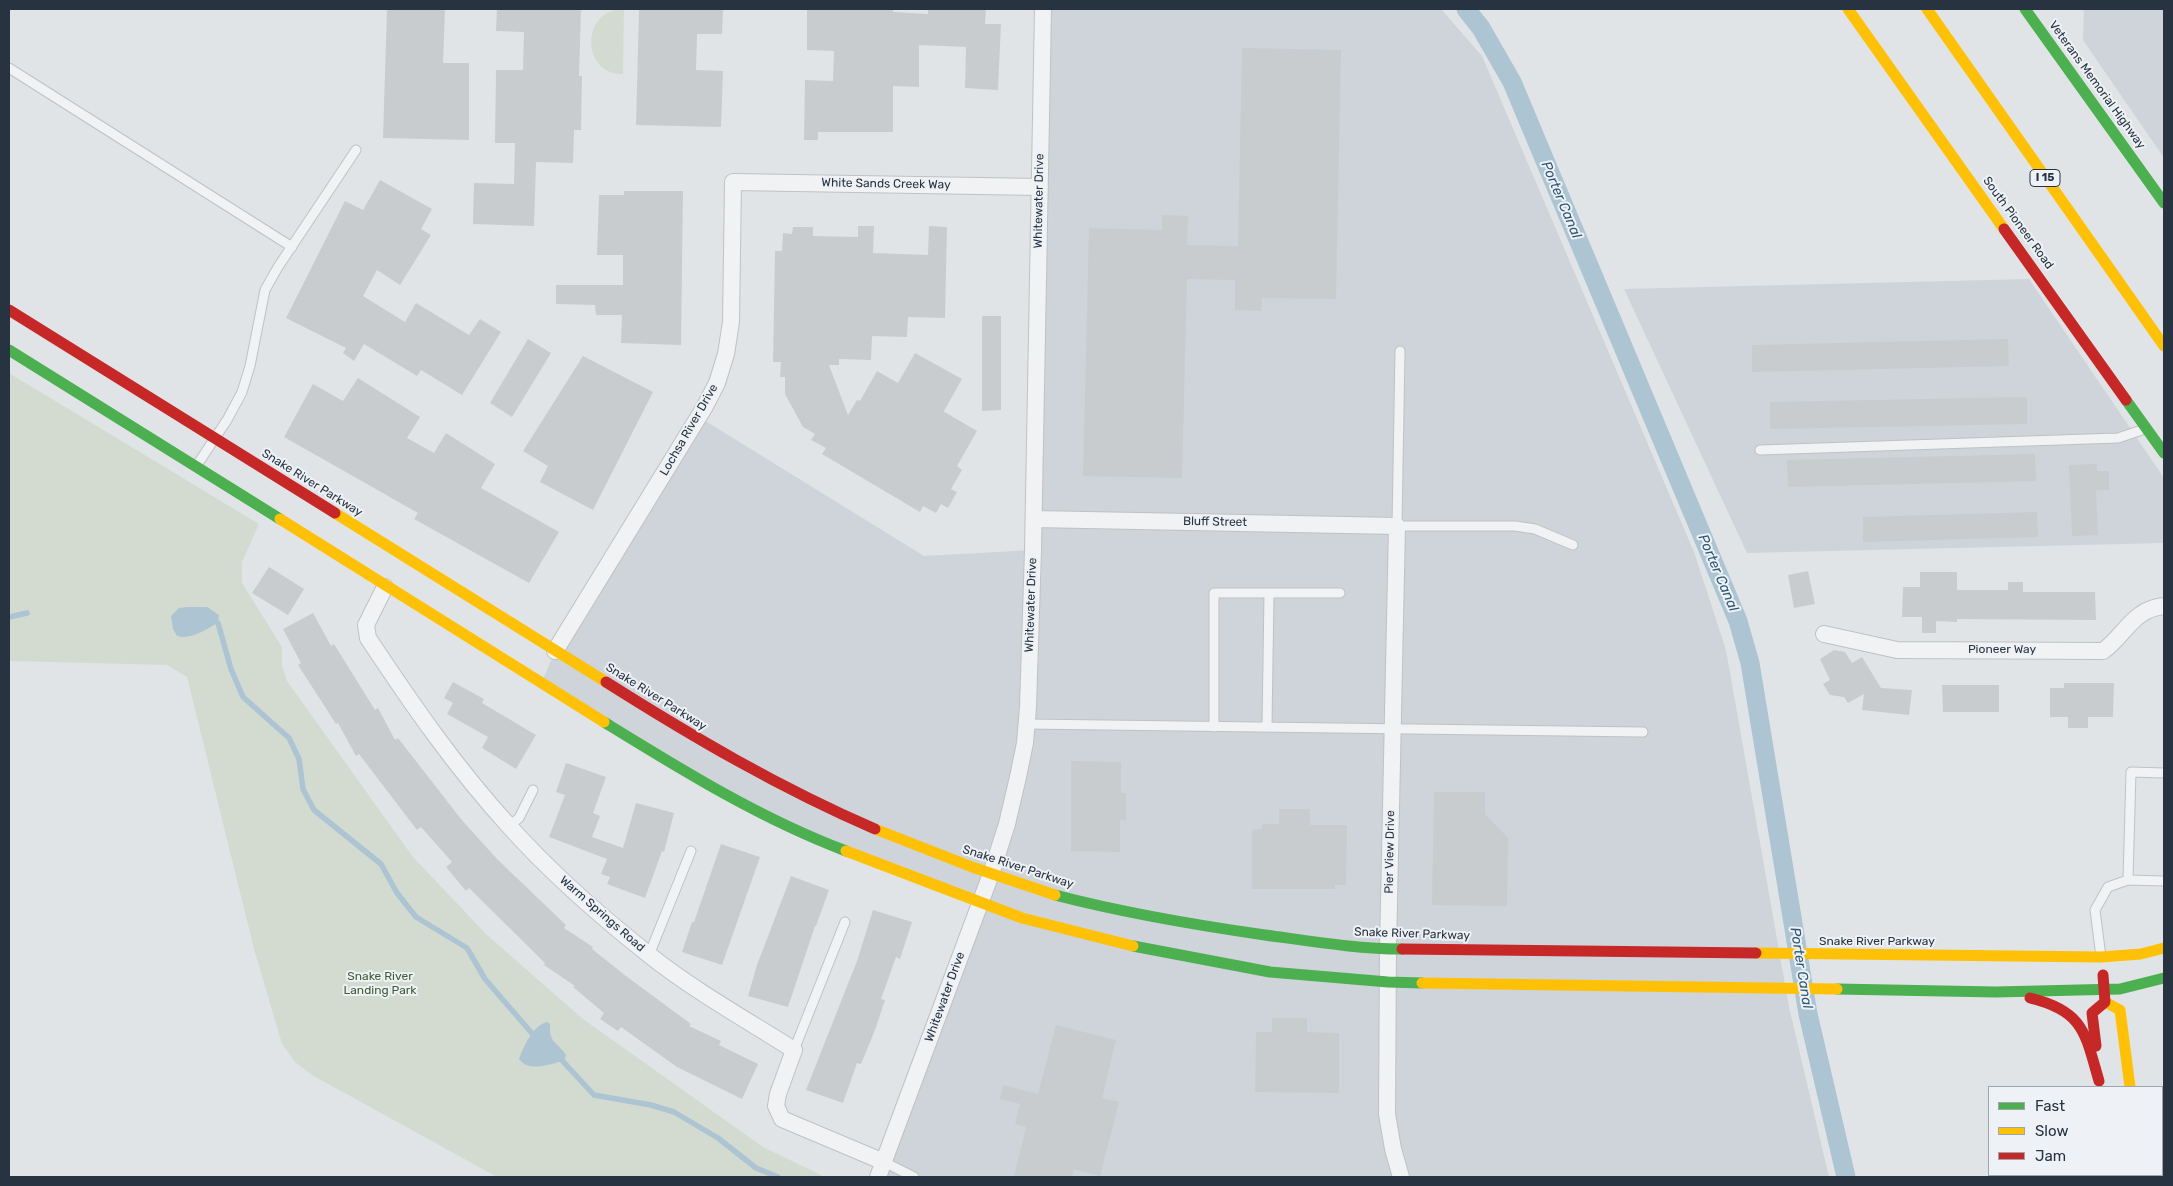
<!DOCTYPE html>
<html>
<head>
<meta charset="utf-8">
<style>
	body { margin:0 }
	#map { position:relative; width:2173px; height:1186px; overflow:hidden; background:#e1e4e6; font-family:Rubik,sans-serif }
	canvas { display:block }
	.frame { position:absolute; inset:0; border:10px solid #273340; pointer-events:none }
	.legend { position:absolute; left:1988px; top:1086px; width:175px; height:90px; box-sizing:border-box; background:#eef2f6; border:1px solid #9ea6ad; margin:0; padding:6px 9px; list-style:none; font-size:15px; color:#273340 }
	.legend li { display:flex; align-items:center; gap:10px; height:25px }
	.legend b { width:25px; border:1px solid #9ea6ad }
</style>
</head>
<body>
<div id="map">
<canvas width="2173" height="1186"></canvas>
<div class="frame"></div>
<ul class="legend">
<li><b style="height:6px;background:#4caf50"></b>Fast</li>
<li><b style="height:6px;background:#ffc107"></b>Slow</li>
<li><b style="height:6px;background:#c62828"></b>Jam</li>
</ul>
</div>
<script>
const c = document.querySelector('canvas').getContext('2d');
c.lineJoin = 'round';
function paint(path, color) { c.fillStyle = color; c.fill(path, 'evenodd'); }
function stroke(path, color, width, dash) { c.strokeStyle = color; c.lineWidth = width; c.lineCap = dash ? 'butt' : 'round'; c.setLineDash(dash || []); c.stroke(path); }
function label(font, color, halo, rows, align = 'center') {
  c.font = font + ' Rubik,sans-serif'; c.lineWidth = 4; c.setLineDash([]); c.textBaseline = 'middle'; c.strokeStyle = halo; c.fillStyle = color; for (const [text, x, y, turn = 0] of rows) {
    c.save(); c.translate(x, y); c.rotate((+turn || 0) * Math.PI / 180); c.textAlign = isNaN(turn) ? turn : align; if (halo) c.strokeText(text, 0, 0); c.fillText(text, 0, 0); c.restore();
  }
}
paint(new Path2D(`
	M 1044,9 L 1441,9 L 1482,56 L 1694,552 L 1726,650 L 1789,1007 L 1829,1177 L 878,1177 L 980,902 L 760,814 L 541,684 L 555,651 L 699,417 L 924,556 L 1033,550 Z
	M 2084,9 L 2164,9 L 2164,158 L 2083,40 Z
	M 2029,279 L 2164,478 L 2164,543 L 1747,553 L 1624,289 Z`), '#ced4da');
paint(new Path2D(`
	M 624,9 L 623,74 C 581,75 580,9 624,9 Z
	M 9,373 L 259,524 L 242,562 L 242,583 L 282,647 L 282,666 L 287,681 L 413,857 L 486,934 L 583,1019 L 763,1147 L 825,1177 L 497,1177 L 312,1075 L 295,1062 L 282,1044 L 254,949 L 187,677 L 167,665 L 9,661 Z`), '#d3dbd1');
paint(new Path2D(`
	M 187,607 L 207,607 L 219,615 L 218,623 C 204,630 192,640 177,636 L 173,629 L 171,616 L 179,608 Z
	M 547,1022 L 550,1024 C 549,1044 557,1041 566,1055 L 564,1061 C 549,1064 529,1073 519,1059 C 525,1045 531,1027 547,1022 Z`), '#adc4d2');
stroke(new Path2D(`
	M 9,617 L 27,613
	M 218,623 L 231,669 L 243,697 L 289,738 L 299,759 L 303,789 L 314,810 L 381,864 L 397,893 L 416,917 L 467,948 L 485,979 L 536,1038
	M 558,1056 L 594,1095 L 651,1105 L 674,1112 L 718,1138 L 756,1168 L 778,1177`), '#adc4d2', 5.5);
stroke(new Path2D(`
	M 1466,9 L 1481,28 L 1512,82 L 1738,621 L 1750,663 L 1808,1014 L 1846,1177`), '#adc4d2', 19);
paint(new Path2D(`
	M 387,9 L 445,9 L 443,63 L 469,63 L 469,140 L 383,138 Z
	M 497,9 L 581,9 L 579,76 L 582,76 L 581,130 L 574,130 L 573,163 L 536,162 L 534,226 L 473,224 L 474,183 L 514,184 L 515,143 L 495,143 L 496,70 L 523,70 L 524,32 L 496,31 Z
	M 639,9 L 723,9 L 722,34 L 697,34 L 696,70 L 723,71 L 721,127 L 636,125 Z
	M 807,9 L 893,9 L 893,12 L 928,14 L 928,9 L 986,9 L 985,24 L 1001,24 L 998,90 L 965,88 L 966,47 L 919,45 L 919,87 L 893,86 L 893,132 L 818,132 L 818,140 L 804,140 L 805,80 L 833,81 L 834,51 L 807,50 Z
	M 1242,48 L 1341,50 L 1336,299 L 1262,298 L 1261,311 L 1235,310 L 1235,280 L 1187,279 L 1182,478 L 1083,476 L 1089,228 L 1162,230 L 1162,215 L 1188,216 L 1187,245 L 1238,246 Z
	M 380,180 L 432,209 L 421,229 L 431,235 L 400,285 L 377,270 L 363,296 L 405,322 L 416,303 L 469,335 L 480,319 L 501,332 L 462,395 L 421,370 L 417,376 L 364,344 L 354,361 L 343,353 L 346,348 L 286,318 L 345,201 L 363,210 Z
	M 624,191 L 683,191 L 681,345 L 621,343 L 622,315 L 596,315 L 595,305 L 556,304 L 556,285 L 623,285 L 623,255 L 597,255 L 599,195 L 624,195 Z
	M 858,226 L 874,226 L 873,253 L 928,255 L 929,226 L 947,227 L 945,318 L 908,317 L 907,337 L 872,336 L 871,360 L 839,359 L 839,365 L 829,365 L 848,415 L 857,400 L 860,401 L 877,371 L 898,383 L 915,353 L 962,379 L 944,411 L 943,411 L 977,431 L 957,466 L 962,470 L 951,489 L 957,492 L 948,508 L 941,504 L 936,513 L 923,506 L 920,512 L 822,454 L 826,448 L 811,440 L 815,434 L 803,427 L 785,394 L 785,377 L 780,377 L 781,362 L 773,362 L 775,251 L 782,251 L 783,233 L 792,234 L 793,227 L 813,227 L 813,236 L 858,237 Z
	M 982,316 L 1001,316 L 1001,410 L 982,411 Z
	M 528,339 L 551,353 L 512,417 L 490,403 Z
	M 2008,339 L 2009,366 L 1752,372 L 1752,345 Z
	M 583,356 L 653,392 L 593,510 L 540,482 L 548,466 L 523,451 Z
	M 358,378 L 420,417 L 407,438 L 434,453 L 446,433 L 495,464 L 481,488 L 559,532 L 529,583 L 414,519 L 418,513 L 284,437 L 313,384 L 343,401 Z
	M 2027,397 L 2027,424 L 1770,429 L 1770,402 Z
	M 2035,454 L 2036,481 L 1788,487 L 1787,460 Z
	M 2097,464 L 2097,471 L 2109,471 L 2109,490 L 2096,490 L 2098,535 L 2072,536 L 2069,465 Z
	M 2037,512 L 2038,537 L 1863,542 L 1863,517 Z
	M 269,567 L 304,589 L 288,615 L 252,593 Z
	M 1808,571 L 1815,604 L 1794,608 L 1788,575 Z
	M 1920,572 L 1957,572 L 1957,590 L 2008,590 L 2008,582 L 2023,582 L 2023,592 L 2095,592 L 2096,620 L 1957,619 L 1957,622 L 1936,621 L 1936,633 L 1922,633 L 1922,617 L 1902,617 L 1903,587 L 1920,587 Z
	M 313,613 L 331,646 L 334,644 L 375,710 L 378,708 L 395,740 L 398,738 L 461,819 L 497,859 L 566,925 L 564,928 L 593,947 L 592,949 L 626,976 L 691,1024 L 689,1026 L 721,1041 L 719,1045 L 758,1064 L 742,1099 L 677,1067 L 621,1027 L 618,1031 L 600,1019 L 604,1013 L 573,987 L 575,986 L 544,965 L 545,963 L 469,888 L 466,891 L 446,867 L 452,862 L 421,827 L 417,830 L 359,754 L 356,756 L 338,723 L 336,724 L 298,665 L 301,663 L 283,629 Z
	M 1834,650 L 1845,652 L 1852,663 L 1862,657 L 1881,688 L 1912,690 L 1909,715 L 1862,710 L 1864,694 L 1848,703 L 1844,697 L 1830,695 L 1823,684 L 1830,680 L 1820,659 Z
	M 453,682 L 484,699 L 482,703 L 536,735 L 516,769 L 482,748 L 488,737 L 447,714 L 453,703 L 444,698 Z
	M 2064,683 L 2114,683 L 2113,717 L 2088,717 L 2088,728 L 2068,728 L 2068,717 L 2050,717 L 2050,688 L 2064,688 Z
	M 1942,685 L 1999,685 L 1999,712 L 1943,712 Z
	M 1071,761 L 1121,762 L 1121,793 L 1126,793 L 1126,820 L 1120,820 L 1120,852 L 1071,851 Z
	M 566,763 L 606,777 L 593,813 L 600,816 L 592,837 L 623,848 L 636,803 L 674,813 L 664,852 L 662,851 L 645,898 L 607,884 L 610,877 L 601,874 L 607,859 L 549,837 L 565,795 L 556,792 Z
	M 1434,792 L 1485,792 L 1485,814 L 1508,838 L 1507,906 L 1432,905 Z
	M 1279,809 L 1310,809 L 1310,825 L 1347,825 L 1346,885 L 1335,885 L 1335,889 L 1252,889 L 1252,830 L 1262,829 L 1262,824 L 1279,824 Z
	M 721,844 L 760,857 L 722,965 L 682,952 L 692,922 L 694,922 Z
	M 791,876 L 829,890 L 816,926 L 815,926 L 788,1007 L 748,996 L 757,965 Z
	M 873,910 L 912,922 L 900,959 L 896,957 L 881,999 L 885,1000 L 875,1030 L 861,1064 L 857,1063 L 843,1103 L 806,1090 L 857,961 Z
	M 1272,1018 L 1307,1018 L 1307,1032 L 1339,1033 L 1339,1093 L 1255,1092 L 1256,1032 L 1272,1032 Z
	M 1056,1025 L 1116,1040 L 1102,1098 L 1119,1102 L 1100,1176 L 1074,1169 L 1072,1177 L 1014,1177 L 1026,1127 L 1015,1124 L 1020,1104 L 1000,1099 L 1003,1085 L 1038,1094 Z`), '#c9ccce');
const lane = new Path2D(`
	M 9,68 L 292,247
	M 1400,351 L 1397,526 L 1515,526 L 1535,529 L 1573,545
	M 1760,450 L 2118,438 L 2145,429
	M 197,465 L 227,420 L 242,392 L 250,366 L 265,290 L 278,267 L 356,150
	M 1027,724 L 1643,732
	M 1214,727 L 1214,593 L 1340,593
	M 1267,727 L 1269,593
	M 2164,773 L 2131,772 L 2128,880 L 2164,881
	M 509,826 L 519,818 L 533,790
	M 649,955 L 691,851
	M 2101,957 L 2095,910 L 2108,887 L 2128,880
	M 794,1050 L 845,922
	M 884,1162 L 914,1177`);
const street = new Path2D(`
	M 1034,519 L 1397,526 L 1388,949 L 1387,1114 L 1393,1149 L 1401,1177
	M 385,587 L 366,625 L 368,638 C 411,703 456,768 509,826 C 551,873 599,915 648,954 C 693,990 745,1019 794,1050 L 778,1094 L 776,1106 L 782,1119 L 884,1162
	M 1824,634 L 1897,650 L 2103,651 C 2126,634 2133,609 2164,606
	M 555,651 L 704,408 L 717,383 L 726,354 L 731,322 L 733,182 L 1040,187
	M 878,1177 L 991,874 L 1007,824 L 1018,777 L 1025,743 L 1028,707 L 1033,550 L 1043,9`);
stroke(lane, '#bfc2c4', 11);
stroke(street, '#bfc2c4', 18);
stroke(lane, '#f0f2f3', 9);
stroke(street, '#f0f2f3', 16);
stroke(new Path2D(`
	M 2025,9 L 2164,203
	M 9,350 L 280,519
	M 2126,400 L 2164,453
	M 604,722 C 682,770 759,818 846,851
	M 1055,895 C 1124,913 1195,925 1265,935 C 1310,941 1357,949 1402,949
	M 1133,946 L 1270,972 L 1388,982 L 1422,983
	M 1837,989 L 1996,992 L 2120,989 L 2164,978`), '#4caf50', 11);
stroke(new Path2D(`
	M 1848,9 L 2004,229
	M 1927,9 L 2164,346
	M 335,513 L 606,682
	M 280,519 L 604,722
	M 875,829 L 972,867 L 1055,895
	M 846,851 L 1022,918 L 1133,946
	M 1756,953 L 2101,957 L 2141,954 L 2164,948
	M 1422,983 L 1837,989
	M 2105,1002 L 2120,1010 L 2130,1087
	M 2108,1175 L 2108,1177`), '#ffc107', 11);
stroke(new Path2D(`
	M 2004,229 L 2126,400
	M 9,310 L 335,513
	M 606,682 C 693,737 780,788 875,829
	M 1402,949 L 1756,953
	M 2030,998 C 2084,1011 2085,1033 2099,1081
	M 2096,1046 L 2092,1013 L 2105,1002 L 2103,975
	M 2140,1175 L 2140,1177`), '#c62828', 11);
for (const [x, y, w] of [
	[2045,178,30]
]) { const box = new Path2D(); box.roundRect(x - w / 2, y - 8.5, w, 17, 4); c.fillStyle = '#eef2f6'; c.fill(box); stroke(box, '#273340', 1); }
label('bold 11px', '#273340', null, [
	["I 15",2045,178]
]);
label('12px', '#273340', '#eef2f6', [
	["Veterans Memorial Highway",2097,85,54],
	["White Sands Creek Way",886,184,1],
	["Whitewater Drive",1039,201,-89],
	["South Pioneer Road",2018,223,54],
	["Lochsa River Drive",689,430,-60],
	["Snake River Parkway",312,483,32],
	["Bluff Street",1215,522,1],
	["Whitewater Drive",1031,605,-88],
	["Pioneer Way",2002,650],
	["Snake River Parkway",656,697,32],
	["Pier View Drive",1390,852,-89],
	["Snake River Parkway",1018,867,18],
	["Warm Springs Road",602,914,41],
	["Snake River Parkway",1412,934,2],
	["Snake River Parkway",1877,942],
	["Whitewater Drive",945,997,-70]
]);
label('12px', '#405c33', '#eef2f6', [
	["Snake River",380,977],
	["Landing Park",380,991]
]);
label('italic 14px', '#2f5876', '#eef2f6', [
	["Porter Canal",1561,200,67],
	["Porter Canal",1718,573,67],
	["Porter Canal",1801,968,81]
]);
</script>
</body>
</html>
